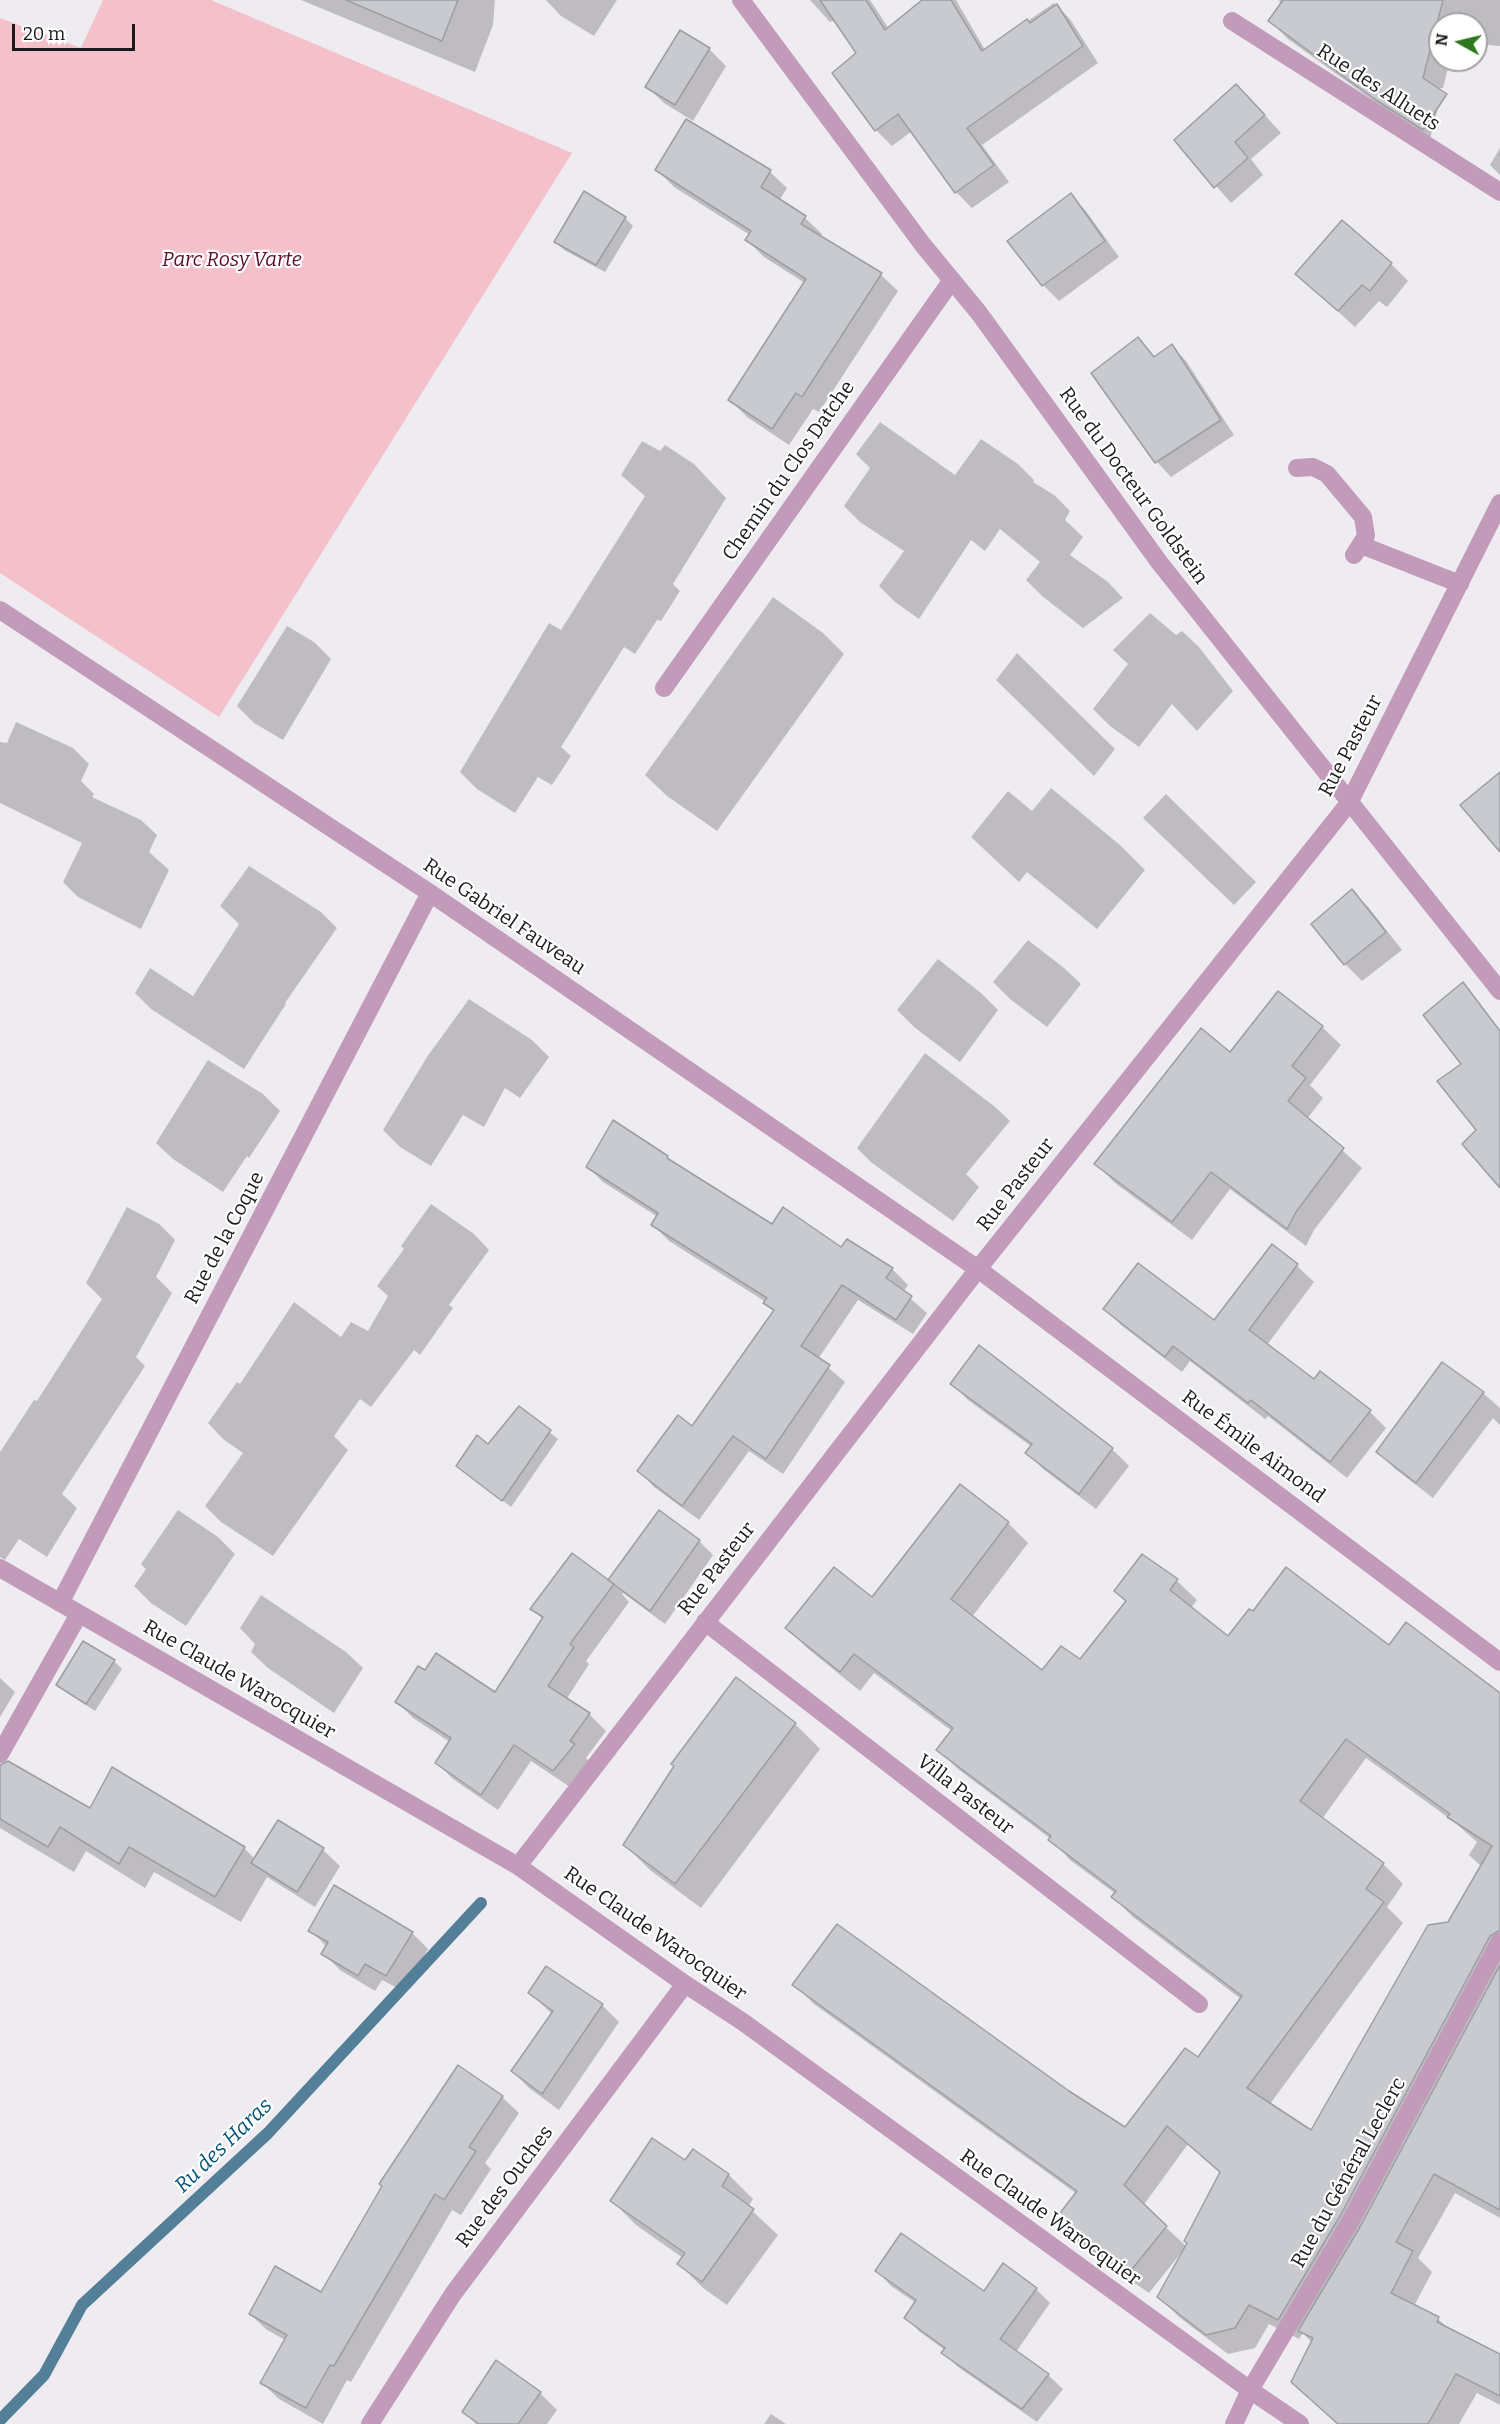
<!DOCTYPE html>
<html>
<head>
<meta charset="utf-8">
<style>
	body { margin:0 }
	#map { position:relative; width:1500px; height:2424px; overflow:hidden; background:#eeecf1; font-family:Bitter,serif }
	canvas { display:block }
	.north { position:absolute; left:1428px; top:12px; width:60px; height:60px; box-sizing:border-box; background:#fff; border:2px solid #a3a3a4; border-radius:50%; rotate:278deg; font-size:16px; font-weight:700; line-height:24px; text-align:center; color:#1a1a1b }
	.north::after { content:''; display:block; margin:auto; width:21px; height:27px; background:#2e771c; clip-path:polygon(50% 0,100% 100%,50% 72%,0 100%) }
	.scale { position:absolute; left:12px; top:24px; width:123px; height:27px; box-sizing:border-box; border:3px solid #1a1a1b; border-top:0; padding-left:8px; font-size:18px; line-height:21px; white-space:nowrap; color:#1a1a1b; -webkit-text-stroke:4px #fff; paint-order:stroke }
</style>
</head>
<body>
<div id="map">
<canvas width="1500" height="2424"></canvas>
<div class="north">N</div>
<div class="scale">20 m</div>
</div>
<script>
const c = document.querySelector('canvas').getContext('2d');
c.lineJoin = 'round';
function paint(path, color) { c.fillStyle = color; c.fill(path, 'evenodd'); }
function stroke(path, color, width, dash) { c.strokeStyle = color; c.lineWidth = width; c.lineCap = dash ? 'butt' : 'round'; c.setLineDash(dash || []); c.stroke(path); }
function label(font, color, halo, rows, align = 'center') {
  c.font = font + ' Bitter,serif'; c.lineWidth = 4.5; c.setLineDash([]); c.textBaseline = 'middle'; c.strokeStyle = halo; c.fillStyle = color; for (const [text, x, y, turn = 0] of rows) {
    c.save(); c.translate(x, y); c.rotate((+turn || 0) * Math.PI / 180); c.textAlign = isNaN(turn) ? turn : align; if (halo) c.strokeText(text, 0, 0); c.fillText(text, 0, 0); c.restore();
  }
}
paint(new Path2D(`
	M 103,0 L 211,0 L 572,153 L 219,717 L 0,573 L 0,18 L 81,48 Z`), '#f4c0ca');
paint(new Path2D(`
	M 301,0 L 495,0 L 493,25 L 475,72 Z
	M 546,0 L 617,0 L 594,36 L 561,16 Z
	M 810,0 L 870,0 L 889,29 L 925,0 L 956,0 L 985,50 L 1054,3 L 1070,19 L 1098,63 L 982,145 L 1009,182 L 972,208 L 956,192 L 912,131 L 892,146 L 876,130 L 858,54 L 835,20 L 830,22 Z
	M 1279,0 L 1500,0 L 1500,46 L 1476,44 L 1476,24 L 1440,24 L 1440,60 L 1450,60 L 1443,88 L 1430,89 L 1440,100 L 1430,139 L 1396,117 L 1288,39 L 1270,21 L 1281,6 Z
	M 709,49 L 726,66 L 693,121 L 664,103 L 647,87 Z
	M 1253,102 L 1281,133 L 1251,159 L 1263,175 L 1231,203 L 1176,140 Z
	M 686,121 L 770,172 L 787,188 L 779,201 L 805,218 L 822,234 L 820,237 L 881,275 L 898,291 L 819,412 L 813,409 L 789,445 L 747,417 L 730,400 L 805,283 L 764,257 L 747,240 L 750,235 L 674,187 L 657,170 Z
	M 1500,148 L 1500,175 L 1490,165 Z
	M 1071,195 L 1086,211 L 1119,257 L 1059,301 L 1043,285 L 1009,241 Z
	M 625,218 L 633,226 L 605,272 L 564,250 L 556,242 Z
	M 1391,264 L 1408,281 L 1387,307 L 1379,301 L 1355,327 L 1297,274 Z
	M 1138,339 L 1156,358 L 1172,346 L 1186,361 L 1234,435 L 1171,477 L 1157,462 L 1093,373 Z
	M 880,422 L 955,475 L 981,439 L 1018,464 L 1034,480 L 1033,482 L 1054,495 L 1070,511 L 1065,520 L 1083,537 L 1070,555 L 1108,582 L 1123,598 L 1083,628 L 1042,596 L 1026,580 L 1040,562 L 1000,529 L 985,551 L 971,540 L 919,619 L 895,602 L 879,586 L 904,551 L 860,522 L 844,506 L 870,468 L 856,454 Z
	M 642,441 L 660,451 L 665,445 L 694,464 L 726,498 L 673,584 L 680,591 L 661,621 L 657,620 L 635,654 L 624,647 L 561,747 L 571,756 L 552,785 L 538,777 L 515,813 L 477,789 L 460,772 L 549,623 L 561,630 L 645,496 L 621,475 Z
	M 773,597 L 823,633 L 844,654 L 717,831 L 667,796 L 645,775 Z
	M 1150,613 L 1176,635 L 1182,631 L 1199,647 L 1233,691 L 1197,731 L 1172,704 L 1139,747 L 1110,726 L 1093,709 L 1128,664 L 1113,650 Z
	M 287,626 L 314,642 L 331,659 L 283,740 L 254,723 L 237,706 Z
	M 1017,653 L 1115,749 L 1094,776 L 996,680 Z
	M 16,722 L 73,748 L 89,764 L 81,781 L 94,794 L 92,797 L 141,820 L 157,835 L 149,852 L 169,870 L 141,929 L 78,897 L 63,882 L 82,843 L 0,803 L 0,742 L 7,743 Z
	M 1051,788 L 1120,845 L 1145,870 L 1097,929 L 1027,872 L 1019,882 L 971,837 L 1008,791 L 1032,811 Z
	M 1166,794 L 1256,882 L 1234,905 L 1143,818 Z
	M 249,866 L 321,912 L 337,928 L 285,1003 L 286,1004 L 244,1069 L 151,1009 L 135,993 L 150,968 L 193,996 L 239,924 L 220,906 Z
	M 1352,891 L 1369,908 L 1402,950 L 1362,981 L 1345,964 L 1313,924 Z
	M 1028,940 L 1064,968 L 1081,984 L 1047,1027 L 1010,999 L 993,982 Z
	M 938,959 L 981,993 L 998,1010 L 960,1062 L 914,1027 L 897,1010 Z
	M 469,999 L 532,1040 L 549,1057 L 520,1098 L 505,1088 L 484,1127 L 463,1115 L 431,1166 L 400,1147 L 383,1130 L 427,1057 Z
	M 1322,1027 L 1341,1045 L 1310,1085 L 1323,1098 L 1307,1119 L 1362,1168 L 1314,1230 L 1306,1246 L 1230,1189 L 1192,1240 L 1115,1183 L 1096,1164 L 1231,1055 Z
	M 925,1053 L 995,1107 L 1010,1121 L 966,1174 L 979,1187 L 953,1221 L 872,1163 L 857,1148 Z
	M 208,1060 L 263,1094 L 280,1111 L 249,1158 L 247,1156 L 223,1192 L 173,1159 L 156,1143 Z
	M 667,1157 L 676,1166 L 772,1227 L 842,1249 L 892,1269 L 908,1285 L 903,1292 L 927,1313 L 913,1334 L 858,1300 L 818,1359 L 845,1382 L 783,1474 L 749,1451 L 699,1520 L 654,1487 L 639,1471 L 692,1428 L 774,1312 L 766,1302 L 669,1241 L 653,1225 L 658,1217 L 603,1182 L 587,1166 Z
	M 431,1204 L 474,1234 L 489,1250 L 449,1305 L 453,1308 L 420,1355 L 414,1350 L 371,1407 L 360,1399 L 334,1436 L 348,1450 L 273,1556 L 221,1522 L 205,1506 L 243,1453 L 223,1439 L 208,1423 L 237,1382 L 240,1384 L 294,1302 L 341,1337 L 351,1322 L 368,1331 L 388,1296 L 377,1286 L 404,1249 L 401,1246 Z
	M 127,1207 L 159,1224 L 175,1240 L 156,1277 L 172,1293 L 136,1357 L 145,1366 L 62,1494 L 77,1508 L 47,1557 L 19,1539 L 5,1560 L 0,1557 L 0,1452 L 34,1400 L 37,1401 L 102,1299 L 86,1283 Z
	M 1272,1246 L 1297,1266 L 1314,1282 L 1267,1345 L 1314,1381 L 1320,1373 L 1370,1412 L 1386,1428 L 1347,1478 L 1268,1416 L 1265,1419 L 1190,1361 L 1182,1372 L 1121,1325 L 1105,1309 L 1215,1322 Z
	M 979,1347 L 1112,1449 L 1129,1466 L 1096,1509 L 1043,1469 L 1027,1453 L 1032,1447 L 968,1400 L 952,1384 Z
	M 1483,1393 L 1500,1408 L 1500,1425 L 1493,1418 L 1433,1498 L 1394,1468 L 1378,1452 Z
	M 519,1408 L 558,1439 L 511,1507 L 458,1466 L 489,1446 Z
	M 960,1486 L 1008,1523 L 1028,1543 L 972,1617 L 1043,1673 L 1081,1661 L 1127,1602 L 1116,1591 L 1177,1581 L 1197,1600 L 1191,1608 L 1229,1638 L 1390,1648 L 1500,1695 L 1500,1884 L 1469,1855 L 1477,1842 L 1453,1821 L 1366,1758 L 1322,1819 L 1383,1864 L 1403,1884 L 1387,1907 L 1403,1923 L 1270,2104 L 1312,2132 L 1500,1914 L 1500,2218 L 1455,2193 L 1418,2258 L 1432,2272 L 1414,2306 L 1438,2319 L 1451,2331 L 1500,2356 L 1500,2405 L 1477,2393 L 1459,2424 L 1337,2424 L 1293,2381 L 1312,2343 L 1303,2333 L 1299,2339 L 1269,2324 L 1255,2348 L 1228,2354 L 1179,2317 L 1159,2297 L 1182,2254 L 1181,2253 L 1149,2293 L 1075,2242 L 1055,2222 L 1077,2194 L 814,2004 L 794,1984 L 1068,2092 L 1125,2129 L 1198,2059 L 1241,1999 L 1133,1917 L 1113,1897 L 1116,1894 L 1070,1860 L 1051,1839 L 958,1769 L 938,1750 L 952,1731 L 874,1673 L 860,1691 L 807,1648 L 787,1628 L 872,1599 ZM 1188,2144 L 1221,2174 L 1187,2247 L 1143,2206 Z
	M 178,1510 L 218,1537 L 235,1554 L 186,1626 L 151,1603 L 134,1586 L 146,1569 L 141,1564 Z
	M 699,1541 L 713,1555 L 665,1624 L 623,1593 L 622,1594 L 629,1602 L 586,1661 L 589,1664 L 566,1700 L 589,1714 L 606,1731 L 586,1758 L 590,1762 L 570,1787 L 531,1761 L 498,1810 L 453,1779 L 437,1763 L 450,1742 L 413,1718 L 397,1702 L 425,1672 L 496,1694 L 543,1620 L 532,1608 L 572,1555 L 613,1586 Z
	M 261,1595 L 346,1652 L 363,1668 L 334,1713 L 268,1668 L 251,1652 L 255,1644 L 240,1628 Z
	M 114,1661 L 122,1669 L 95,1711 L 66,1692 L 58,1684 Z
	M 0,1678 L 15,1692 L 0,1717 Z
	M 795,1724 L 820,1749 L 701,1908 L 650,1870 L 625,1845 Z
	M 0,1770 L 90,1810 L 244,1848 L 255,1859 L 279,1822 L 323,1850 L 340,1866 L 315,1907 L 267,1877 L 241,1922 L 154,1872 L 145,1888 L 86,1851 L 74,1872 L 0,1828 Z
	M 310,1930 L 412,1933 L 428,1949 L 403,1991 L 382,1980 L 375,1991 L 340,1970 L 323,1953 L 327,1947 Z
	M 530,1993 L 602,2005 L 619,2022 L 559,2110 L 529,2088 L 512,2071 L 552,2014 Z
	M 502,2097 L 519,2113 L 485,2163 L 491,2169 L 461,2215 L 452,2210 L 351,2382 L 347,2380 L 323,2424 L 279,2399 L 262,2383 L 285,2340 L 267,2330 L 250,2314 L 321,2294 L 384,2187 Z
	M 694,2151 L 729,2175 L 753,2199 L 748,2207 L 778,2235 L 727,2305 L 703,2288 L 679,2264 L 683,2258 L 636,2225 L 612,2201 L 685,2162 Z
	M 877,2271 L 984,2293 L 1036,2289 L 1050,2303 L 1016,2352 L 1048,2375 L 1063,2389 L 1037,2422 L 958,2367 L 943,2353 L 945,2350 L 920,2332 L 906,2318 L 916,2303 L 891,2286 Z
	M 540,2393 L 557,2410 L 547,2424 L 476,2424 L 464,2412 Z
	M 771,2414 L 786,2424 L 764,2424 Z`), '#0003');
stroke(new Path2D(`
	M 0,2420 L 44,2375 L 82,2305 L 268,2133 L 481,1903`), '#547f99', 12);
const building = new Path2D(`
	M 346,0 L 458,0 L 442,41 Z
	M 820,0 L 866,0 L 885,30 L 922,0 L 951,0 L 982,51 L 1027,19 L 1030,23 L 1057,4 L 1083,46 L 967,128 L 994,165 L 955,193 L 898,114 L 875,131 L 832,73 L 856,53 Z
	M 1283,0 L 1443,0 L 1423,78 L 1447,94 L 1423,130 L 1376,100 L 1268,21 Z
	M 680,30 L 710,48 L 675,105 L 645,87 Z
	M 1236,84 L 1265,115 L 1235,142 L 1248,158 L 1214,188 L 1174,140 Z
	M 686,119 L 771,170 L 761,187 L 806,216 L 801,224 L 882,273 L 802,397 L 796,393 L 772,429 L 728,400 L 806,279 L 745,240 L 751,231 L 655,170 Z
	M 584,191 L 626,217 L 596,265 L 554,242 Z
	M 1071,193 L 1105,241 L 1042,286 L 1007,241 Z
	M 1342,220 L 1392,263 L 1370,291 L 1362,285 L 1338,311 L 1295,274 Z
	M 1138,337 L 1154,357 L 1172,344 L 1221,420 L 1155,463 L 1091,373 Z
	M 1500,772 L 1500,852 L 1460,805 Z
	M 1352,889 L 1386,932 L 1344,965 L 1311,924 Z
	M 1463,982 L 1500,1031 L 1500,1188 L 1462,1144 L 1476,1130 L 1437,1081 L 1461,1064 L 1423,1015 Z
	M 1278,991 L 1323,1026 L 1292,1066 L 1306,1078 L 1288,1101 L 1344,1148 L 1296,1212 L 1287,1229 L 1211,1172 L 1172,1222 L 1094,1164 L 1201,1028 L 1230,1052 Z
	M 613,1120 L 668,1156 L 667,1158 L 772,1224 L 783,1207 L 841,1247 L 847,1239 L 893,1268 L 886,1278 L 912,1296 L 896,1320 L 842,1285 L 801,1346 L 830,1365 L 766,1459 L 733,1436 L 682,1506 L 637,1471 L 678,1415 L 692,1426 L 774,1310 L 763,1303 L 767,1298 L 651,1225 L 658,1213 L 586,1167 Z
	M 1272,1244 L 1298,1264 L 1249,1330 L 1314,1379 L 1320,1371 L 1371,1410 L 1330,1462 L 1251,1400 L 1248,1403 L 1173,1346 L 1165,1357 L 1103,1309 L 1138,1263 L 1214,1320 Z
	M 979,1345 L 1113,1448 L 1079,1494 L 1025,1453 L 1032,1444 L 950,1384 Z
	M 1442,1362 L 1484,1392 L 1416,1483 L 1376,1452 Z
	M 519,1406 L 551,1430 L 502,1501 L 456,1466 L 477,1435 L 488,1444 Z
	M 960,1484 L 1009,1522 L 951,1599 L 1042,1670 L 1061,1646 L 1080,1659 L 1126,1601 L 1114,1591 L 1142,1554 L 1178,1579 L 1170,1590 L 1228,1636 L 1249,1609 L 1253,1611 L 1286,1567 L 1389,1645 L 1406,1622 L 1500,1693 L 1500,1930 L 1490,1936 L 1340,2216 L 1278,2320 L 1249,2305 L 1235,2328 L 1206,2335 L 1157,2297 L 1187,2243 L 1184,2241 L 1220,2172 L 1167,2126 L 1124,2185 L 1167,2226 L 1128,2274 L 1053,2222 L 1077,2191 L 792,1985 L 837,1924 L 1069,2091 L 1125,2127 L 1185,2048 L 1198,2057 L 1242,1996 L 1111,1897 L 1116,1891 L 1048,1840 L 1051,1836 L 936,1750 L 953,1728 L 854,1654 L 840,1672 L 785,1628 L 834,1567 L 872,1597 ZM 1346,1739 L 1450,1814 L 1447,1817 L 1492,1846 L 1448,1922 L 1428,1925 L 1311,2130 L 1247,2088 L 1384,1902 L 1366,1889 L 1384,1863 L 1300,1801 Z
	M 659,1510 L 700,1540 L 650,1611 L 608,1580 Z
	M 572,1553 L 614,1584 L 570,1644 L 574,1647 L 548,1686 L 590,1713 L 570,1741 L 575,1744 L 553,1771 L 514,1745 L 481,1795 L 435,1763 L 451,1738 L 395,1702 L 418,1666 L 425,1670 L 436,1653 L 495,1692 L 543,1617 L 530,1609 Z
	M 83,1641 L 115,1660 L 86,1704 L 56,1685 Z
	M 736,1677 L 796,1723 L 675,1884 L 623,1845 L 674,1766 L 671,1764 Z
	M 8,1761 L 90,1808 L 112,1767 L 245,1847 L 215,1897 L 129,1847 L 119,1864 L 60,1827 L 48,1847 L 0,1819 L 0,1765 Z
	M 278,1820 L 324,1848 L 297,1892 L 251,1863 Z
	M 334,1885 L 413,1932 L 386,1976 L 365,1964 L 358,1976 L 321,1954 L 328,1942 L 308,1931 Z
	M 1500,1965 L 1500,2210 L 1434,2174 L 1396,2242 L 1413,2251 L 1391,2293 L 1439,2317 L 1437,2322 L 1500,2354 L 1500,2396 L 1456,2374 L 1428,2424 L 1338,2424 L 1291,2382 L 1313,2338 L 1298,2331 L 1360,2227 Z
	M 546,1966 L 603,2004 L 542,2094 L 511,2071 L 553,2011 L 528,1993 Z
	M 458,2065 L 503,2096 L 469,2147 L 476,2151 L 444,2200 L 435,2194 L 334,2366 L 330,2365 L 306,2408 L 260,2383 L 287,2335 L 249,2314 L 275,2266 L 321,2292 L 382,2186 L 379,2184 Z
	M 652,2138 L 685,2160 L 693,2149 L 729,2174 L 722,2186 L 754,2209 L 702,2282 L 677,2264 L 685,2253 L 610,2201 Z
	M 901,2233 L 984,2291 L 1003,2263 L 1037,2288 L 1000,2339 L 1049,2374 L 1022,2409 L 941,2353 L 945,2348 L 904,2318 L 916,2300 L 875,2271 Z
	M 496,2360 L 541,2392 L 518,2424 L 479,2424 L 462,2412 Z`);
paint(building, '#c8cad0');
stroke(building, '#9c9ea3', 1.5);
stroke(new Path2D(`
	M 1232,21 L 1500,192
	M 1297,468 L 1313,467 L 1327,474 L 1363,517 L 1366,536 L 1354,555
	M 1361,545 L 1460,584
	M 664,688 L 952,280`), '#c29aba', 18);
stroke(new Path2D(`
	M 741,0 L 923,245 L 979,313 L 1159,562 L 1500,991
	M 0,610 L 430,893 L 978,1269 L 1500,1662
	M 0,1568 L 518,1866 L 685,1984 L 743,2022 L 1250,2390 L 1300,2424
	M 60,1603 L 430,893
	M 705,1622 L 1199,2004
	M 0,1754 L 79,1614
	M 518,1866 L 978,1269 L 1349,803 L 1500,503
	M 370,2424 L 453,2294 L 685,1984
	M 1234,2424 L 1250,2390 L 1350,2222 L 1500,1941`), '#c29aba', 18);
label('20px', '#1a1a1b', '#fff', [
	["Rue des Alluets",1378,88,33],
	["Chemin du Clos Datche",789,471,-55],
	["Rue du Docteur Goldstein",1133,486,54],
	["Rue Pasteur",1351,746,-62],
	["Rue Gabriel Fauveau",504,917,34],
	["Rue Pasteur",1016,1185,-52],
	["Rue de la Coque",225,1238,-62],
	["Rue Émile Aimond",1253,1447,37],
	["Rue Pasteur",717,1569,-52],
	["Rue Claude Warocquier",239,1680,30],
	["Villa Pasteur",965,1795,38],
	["Rue Claude Warocquier",655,1934,35],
	["Rue du Général Leclerc",1349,2173,-61],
	["Rue des Ouches",505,2187,-53],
	["Rue Claude Warocquier",1050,2218,36]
]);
label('italic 20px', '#5c0c2a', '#fff', [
	["Parc Rosy Varte",232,260]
]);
label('italic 21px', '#005377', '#fff', [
	["Ru des Haras",224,2146,-44]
]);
</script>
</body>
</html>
